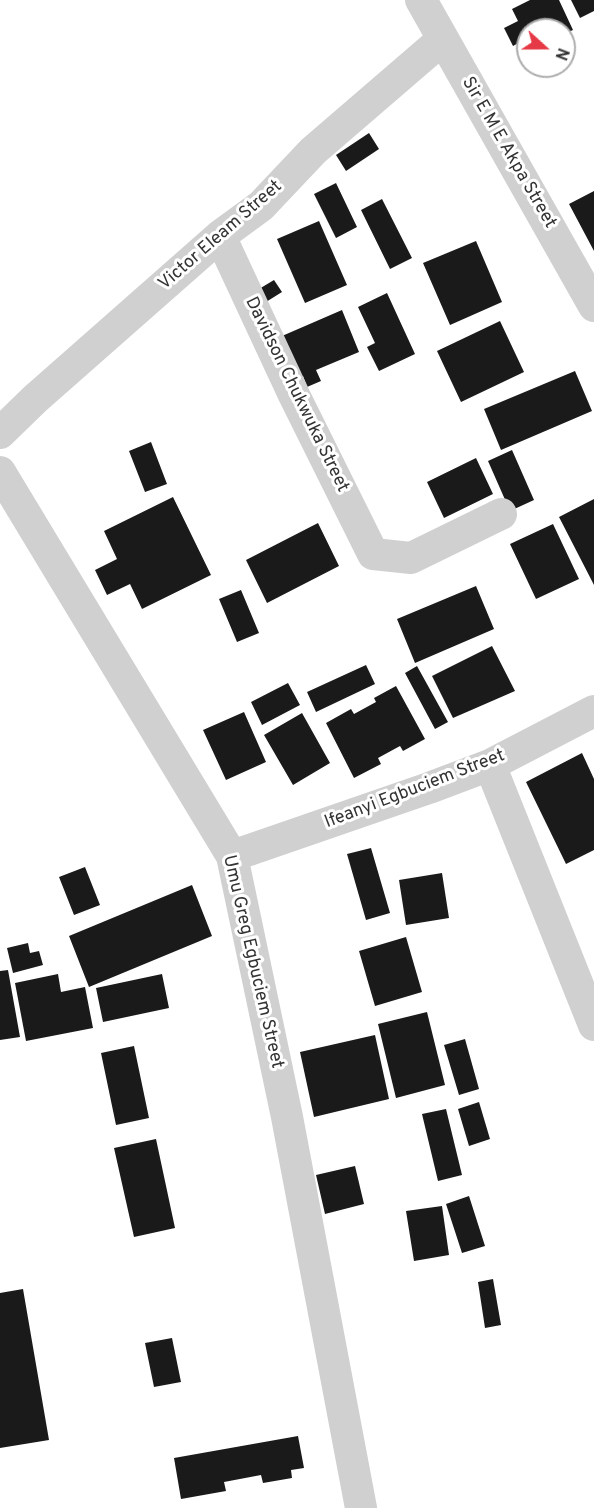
<!DOCTYPE html>
<html>
<head>
<meta charset="utf-8">
<style>
	body { margin:0 }
	#map { position:relative; width:594px; height:1508px; overflow:hidden; background:#fff; font-family:Overpass,sans-serif }
	canvas { display:block }
	.north { position:absolute; left:516px; top:18px; width:60px; height:60px; box-sizing:border-box; background:#fff; border:2px solid #adadad; border-radius:50%; rotate:111deg; font-size:16px; font-weight:700; line-height:24px; text-align:center; color:#333 }
	.north::after { content:''; display:block; margin:auto; width:21px; height:27px; background:#e63946; clip-path:polygon(50% 0,100% 100%,50% 72%,0 100%) }
</style>
</head>
<body>
<div id="map">
<canvas width="594" height="1508"></canvas>
<div class="north">N</div>
</div>
<script>
const c = document.querySelector('canvas').getContext('2d');
c.lineJoin = 'round';
function paint(path, color) { c.fillStyle = color; c.fill(path, 'evenodd'); }
function stroke(path, color, width, dash) { c.strokeStyle = color; c.lineWidth = width; c.lineCap = dash ? 'butt' : 'round'; c.setLineDash(dash || []); c.stroke(path); }
function label(font, color, halo, rows, align = 'center') {
  c.font = font + ' Overpass,sans-serif'; c.lineWidth = 6; c.setLineDash([]); c.textBaseline = 'middle'; c.strokeStyle = halo; c.fillStyle = color; for (const [text, x, y, turn = 0] of rows) {
    c.save(); c.translate(x, y); c.rotate((+turn || 0) * Math.PI / 180); c.textAlign = isNaN(turn) ? turn : align; if (halo) c.strokeText(text, 0, 0); c.fillText(text, 0, 0); c.restore();
  }
}
paint(new Path2D(`
	M 530,0 L 559,0 L 573,30 L 564,34 L 564,30 L 528,30 L 528,48 L 524,40 L 513,46 L 504,28 L 518,21 L 512,9 Z
	M 571,0 L 594,0 L 594,11 L 580,18 Z
	M 369,133 L 379,149 L 346,171 L 336,155 Z
	M 336,183 L 357,227 L 336,238 L 314,194 Z
	M 594,191 L 594,251 L 569,204 Z
	M 382,199 L 412,258 L 390,269 L 361,210 Z
	M 319,221 L 347,285 L 305,303 L 277,239 Z
	M 476,241 L 502,302 L 450,325 L 423,263 Z
	M 274,280 L 282,292 L 266,302 L 259,289 Z
	M 387,293 L 415,354 L 379,371 L 367,347 L 375,343 L 358,307 Z
	M 342,310 L 359,352 L 316,370 L 321,381 L 307,387 L 303,376 L 300,377 L 282,336 Z
	M 500,321 L 524,372 L 461,402 L 437,351 Z
	M 575,371 L 592,411 L 501,450 L 484,409 Z
	M 151,442 L 167,484 L 145,492 L 129,451 Z
	M 512,450 L 534,500 L 510,511 L 488,461 Z
	M 476,458 L 493,494 L 444,518 L 427,482 Z
	M 173,497 L 211,575 L 142,609 L 130,584 L 107,595 L 95,570 L 117,559 L 104,531 Z
	M 594,499 L 594,585 L 559,517 Z
	M 318,523 L 339,566 L 267,603 L 246,560 Z
	M 553,524 L 579,579 L 536,599 L 510,544 Z
	M 476,586 L 494,629 L 415,663 L 397,619 Z
	M 241,590 L 259,633 L 237,642 L 219,599 Z
	M 492,646 L 515,691 L 453,718 L 432,676 Z
	M 366,665 L 375,684 L 316,712 L 307,692 Z
	M 417,666 L 448,722 L 435,729 L 405,673 Z
	M 288,683 L 300,705 L 262,725 L 251,702 Z
	M 396,686 L 425,739 L 403,751 L 400,746 L 378,758 L 381,764 L 354,778 L 326,723 L 351,709 L 354,714 L 376,702 L 374,698 Z
	M 244,712 L 266,762 L 226,780 L 203,730 Z
	M 302,713 L 330,763 L 293,785 L 264,735 Z
	M 582,753 L 594,779 L 594,850 L 566,864 L 526,782 Z
	M 371,848 L 390,913 L 366,920 L 347,854 Z
	M 85,867 L 100,905 L 74,915 L 59,877 Z
	M 442,873 L 449,918 L 406,925 L 399,880 Z
	M 192,885 L 212,936 L 89,987 L 69,936 Z
	M 406,937 L 422,992 L 375,1006 L 359,951 Z
	M 28,943 L 30,953 L 39,951 L 43,965 L 13,973 L 7,948 Z
	M 8,970 L 20,1037 L 0,1040 L 0,971 Z
	M 58,974 L 61,992 L 85,987 L 93,1028 L 26,1041 L 15,983 Z
	M 162,974 L 169,1008 L 103,1022 L 96,988 Z
	M 427,1012 L 445,1085 L 396,1098 L 378,1024 Z
	M 375,1035 L 389,1099 L 314,1117 L 300,1052 Z
	M 465,1039 L 479,1089 L 459,1095 L 444,1045 Z
	M 134,1046 L 149,1118 L 116,1125 L 101,1053 Z
	M 479,1102 L 490,1139 L 469,1146 L 458,1109 Z
	M 446,1109 L 462,1175 L 438,1181 L 422,1114 Z
	M 156,1139 L 175,1228 L 134,1237 L 114,1148 Z
	M 355,1166 L 364,1204 L 325,1214 L 316,1175 Z
	M 469,1196 L 485,1246 L 462,1253 L 446,1204 Z
	M 442,1206 L 449,1255 L 414,1261 L 406,1211 Z
	M 493,1279 L 501,1325 L 485,1328 L 478,1282 Z
	M 23,1289 L 49,1440 L 0,1448 L 0,1293 Z
	M 172,1338 L 181,1382 L 154,1387 L 145,1343 Z
	M 298,1436 L 304,1468 L 291,1470 L 292,1478 L 263,1483 L 261,1475 L 224,1482 L 226,1491 L 181,1499 L 174,1458 Z`), '#1a1a1a');
stroke(new Path2D(`
	M 421,0 L 594,306
	M 220,236 L 294,395 L 373,554 L 411,558 L 501,514
	M 0,433 L 35,399 L 220,236 L 261,206 L 313,151 L 443,39
	M 0,472 L 232,856 L 287,1117 L 361,1508
	M 490,765 L 594,1025
	M 232,856 L 429,788 L 490,765 L 594,711`), '#d0d0d0', 32);
label('18px', '#333', '#fff', [
	["Sir E M E Akpa Street",508,153,60],
	["Victor Eleam Street",221,236,-41],
	["Davidson Chukwuka Street",296,395,64],
	["Ifeanyi Egbuciem Street",415,790,-21],
	["Umu Greg Egbuciem Street",252,962,77]
]);
</script>
</body>
</html>
